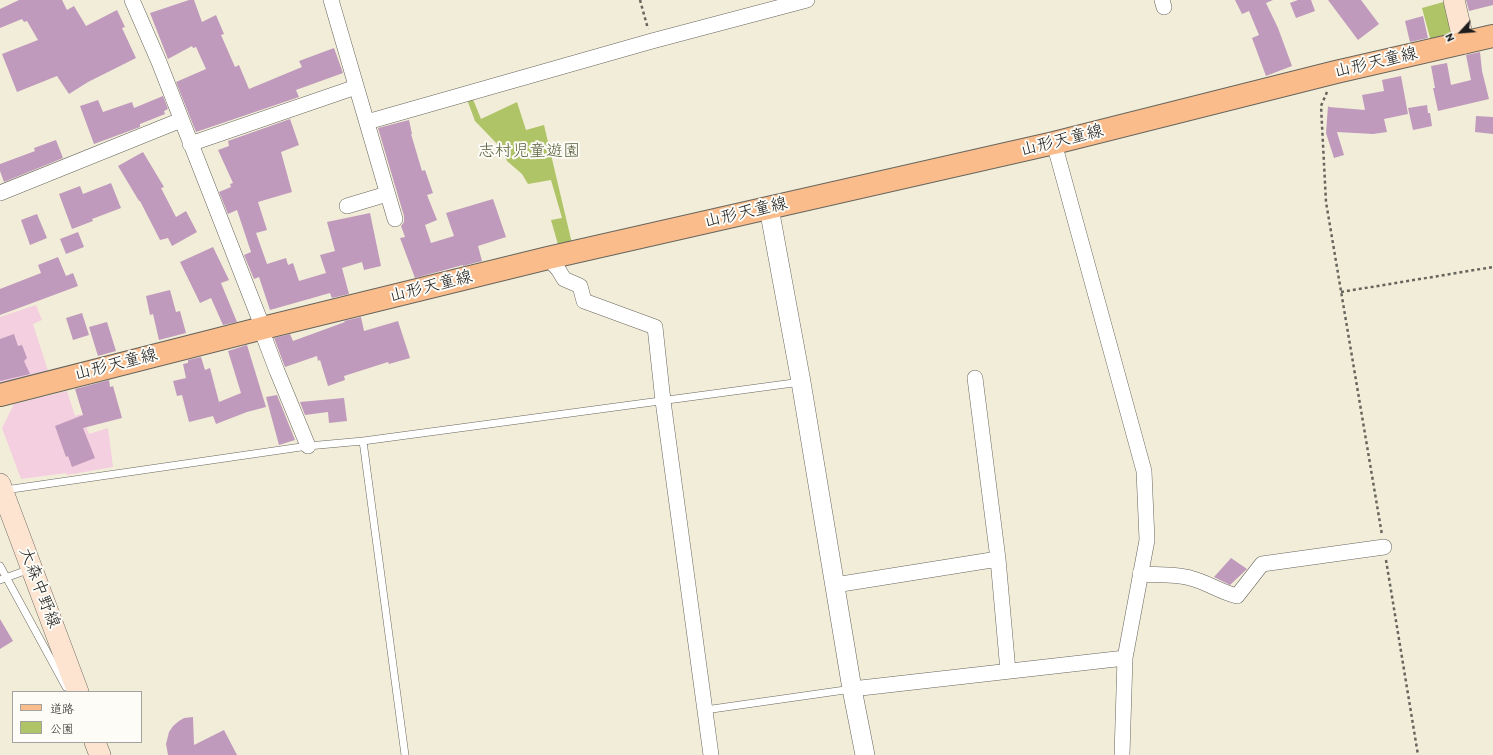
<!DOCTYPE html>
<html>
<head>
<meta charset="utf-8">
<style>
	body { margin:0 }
	#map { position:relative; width:1493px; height:755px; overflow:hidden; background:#f2edd8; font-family:Itim,"Klee One",sans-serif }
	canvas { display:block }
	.legend { position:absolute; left:12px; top:691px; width:130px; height:52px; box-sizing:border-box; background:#fdfcf7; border:1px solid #a3a29f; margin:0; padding:5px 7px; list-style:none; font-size:12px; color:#1c1c1c }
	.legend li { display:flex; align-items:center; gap:8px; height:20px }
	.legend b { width:20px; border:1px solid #a3a29f }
	.north { position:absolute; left:1441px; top:12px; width:40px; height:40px; -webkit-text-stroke:3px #fdfcf7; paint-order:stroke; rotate:244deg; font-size:11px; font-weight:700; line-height:16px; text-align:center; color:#1c1c1c }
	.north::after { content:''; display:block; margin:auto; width:14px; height:18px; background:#1c1c1c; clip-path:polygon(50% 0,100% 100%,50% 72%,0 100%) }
</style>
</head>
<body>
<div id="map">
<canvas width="1493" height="755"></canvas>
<ul class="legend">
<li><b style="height:5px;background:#fabc8b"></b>道路</li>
<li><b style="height:11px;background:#afc367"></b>公園</li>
</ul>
<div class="north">N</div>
</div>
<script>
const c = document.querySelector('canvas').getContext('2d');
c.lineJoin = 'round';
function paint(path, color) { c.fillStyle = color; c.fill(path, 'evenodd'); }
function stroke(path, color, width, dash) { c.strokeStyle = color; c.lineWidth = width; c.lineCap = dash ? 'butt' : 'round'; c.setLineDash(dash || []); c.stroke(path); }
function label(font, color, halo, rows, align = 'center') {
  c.font = font + ' Itim,"Klee One",sans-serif'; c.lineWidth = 4; c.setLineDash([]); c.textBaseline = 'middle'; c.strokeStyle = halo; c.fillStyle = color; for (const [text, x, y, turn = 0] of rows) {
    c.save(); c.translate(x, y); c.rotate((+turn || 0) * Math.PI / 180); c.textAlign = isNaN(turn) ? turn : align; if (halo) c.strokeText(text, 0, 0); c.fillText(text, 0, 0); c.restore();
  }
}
paint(new Path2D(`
	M 36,305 L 42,320 L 33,324 L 49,374 L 0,385 L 0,317 Z
	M 67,391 L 75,416 L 81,414 L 89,434 L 108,428 L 113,467 L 67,475 L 66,473 L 21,479 L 2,428 L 14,404 Z`), '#f3cfdf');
paint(new Path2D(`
	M 1447,1 L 1454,30 L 1450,36 L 1432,45 L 1422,8 Z
	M 470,92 L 481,119 L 517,102 L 526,130 L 544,125 L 574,252 L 561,255 L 551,220 L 562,218 L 551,180 L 528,184 L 522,174 L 507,161 L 503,150 L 475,121 L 465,94 Z`), '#afc367');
paint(new Path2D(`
	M 19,0 L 62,0 L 67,10 L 74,6 L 86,26 L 117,10 L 125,27 L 122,28 L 136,58 L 88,82 L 69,94 L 57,76 L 17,92 L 2,54 L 38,40 L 27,21 L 24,22 L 22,19 L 0,28 L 0,9 Z
	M 189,0 L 194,0 L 202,22 L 216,15 L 224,34 L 221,35 L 235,67 L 239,65 L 249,89 L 302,67 L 299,61 L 334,48 L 343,73 L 296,90 L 299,97 L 196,132 L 176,82 L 206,69 L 196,47 L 193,48 L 192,46 L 168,59 L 150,13 Z
	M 1235,0 L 1273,0 L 1266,3 L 1278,28 L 1292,66 L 1266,76 L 1252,38 L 1259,35 L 1249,11 L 1242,14 Z
	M 1298,0 L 1311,0 L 1315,11 L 1296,18 L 1290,3 Z
	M 1328,0 L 1361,0 L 1379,24 L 1358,40 Z
	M 1466,0 L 1493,0 L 1493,5 L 1469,11 Z
	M 1423,16 L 1428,38 L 1410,42 L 1405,21 Z
	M 1480,52 L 1482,71 L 1489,99 L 1438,111 L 1433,88 L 1435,88 L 1431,66 L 1447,63 L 1451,85 L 1471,80 L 1466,55 Z
	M 1401,76 L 1408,114 L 1384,119 L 1387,132 L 1373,134 L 1337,132 L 1344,155 L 1334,158 L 1326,133 L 1328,106 L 1329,107 L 1365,110 L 1362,95 L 1384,91 L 1382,80 Z
	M 163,96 L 168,109 L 164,111 L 165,114 L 140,124 L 140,127 L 94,144 L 80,106 L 98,100 L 103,112 L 132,102 L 134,108 Z
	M 1427,105 L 1428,113 L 1430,113 L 1432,126 L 1413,130 L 1408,108 Z
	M 1476,116 L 1493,117 L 1493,134 L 1475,132 Z
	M 290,119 L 299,145 L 281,152 L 292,192 L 258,202 L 267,230 L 256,233 L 267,264 L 286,258 L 288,265 L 293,263 L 299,281 L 326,273 L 320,255 L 335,251 L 327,222 L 370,213 L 381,266 L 364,270 L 362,262 L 342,268 L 349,294 L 332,298 L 330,293 L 270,310 L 259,277 L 254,279 L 244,255 L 251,252 L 237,210 L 228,214 L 219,192 L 231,187 L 230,184 L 233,183 L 218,150 L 229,146 L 228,141 Z
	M 409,120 L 412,134 L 411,134 L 422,171 L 425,170 L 433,193 L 427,195 L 437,220 L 425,225 L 431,243 L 454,236 L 446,213 L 493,199 L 506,237 L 478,246 L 482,261 L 463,266 L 463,265 L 415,278 L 400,238 L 405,237 L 401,226 L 404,222 L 404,216 L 378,128 Z
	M 56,140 L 63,158 L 4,182 L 0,171 L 0,164 L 35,151 L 34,148 Z
	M 143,152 L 164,187 L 161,188 L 176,217 L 186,211 L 197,232 L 172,246 L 168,238 L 160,240 L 140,201 L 139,201 L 118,166 Z
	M 111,183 L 121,208 L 92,219 L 93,221 L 72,229 L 59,194 L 80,186 L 83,194 Z
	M 37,214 L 47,238 L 30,245 L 21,220 Z
	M 78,232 L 84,247 L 66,254 L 60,239 Z
	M 213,247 L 229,280 L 221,283 L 237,322 L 223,325 L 211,298 L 200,303 L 180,262 Z
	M 58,257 L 66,276 L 73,273 L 78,286 L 0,315 L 0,289 L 41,273 L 38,265 Z
	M 170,290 L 176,312 L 180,311 L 186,333 L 159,340 L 153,314 L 150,315 L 146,296 Z
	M 82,313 L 89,335 L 73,340 L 66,318 Z
	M 361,317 L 364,331 L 398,321 L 410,358 L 389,364 L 388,362 L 344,376 L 345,380 L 328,386 L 320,360 L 318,361 L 317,356 L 285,367 L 274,338 L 290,334 L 293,341 L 345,322 L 344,321 Z
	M 107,322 L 116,351 L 98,356 L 89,327 Z
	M 14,334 L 18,346 L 22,345 L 27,358 L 24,361 L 30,374 L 0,381 L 0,339 Z
	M 247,345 L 266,407 L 247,412 L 216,424 L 213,416 L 189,422 L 182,395 L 177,396 L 173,381 L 186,378 L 183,364 L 188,363 L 188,360 L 201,357 L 205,370 L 210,368 L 219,402 L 241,393 L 228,351 Z
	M 109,380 L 110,387 L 113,386 L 122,418 L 83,428 L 95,458 L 72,467 L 68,456 L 66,457 L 55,426 L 83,415 L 75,389 Z
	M 277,395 L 295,440 L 279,445 L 266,397 Z
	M 344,398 L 347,421 L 329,423 L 328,412 L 305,415 L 300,402 Z
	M 1231,558 L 1247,569 L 1230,585 L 1214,577 Z
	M 0,619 L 13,641 L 0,649 Z
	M 193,717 L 194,745 L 224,730 L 237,755 L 168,755 L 166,744 L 169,732 L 173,726 L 179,721 L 184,718 Z`), '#bf9abc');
const service = new Path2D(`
	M 363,441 L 405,755
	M 5,490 L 308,446 L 363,441 L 801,382
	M 0,566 L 66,687
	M 0,580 L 30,569
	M 705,710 L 852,689`);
const minor = new Path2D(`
	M 132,0 L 159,62 L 263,328
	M 331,0 L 395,219
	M 1162,0 L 1164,7
	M 367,122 L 652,41 L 807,0
	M 1054,143 L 1144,471 L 1147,540 L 1125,658 L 1122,755
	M 190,144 L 356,87
	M 0,193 L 181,120
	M 347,206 L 387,194
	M 548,258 L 558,269 L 564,279 L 580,286 L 584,301 L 655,327 L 663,401 L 711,755
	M 261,329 L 277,371 L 308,446
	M 975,378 L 998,559 L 1008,671
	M 1140,574 C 1155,575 1177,574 1190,578 C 1207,582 1220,592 1237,596 L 1262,564 L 1384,547
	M 835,585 L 998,559
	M 852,689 L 1125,658`);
const tertiary = new Path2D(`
	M 769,208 L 801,382 L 852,689 L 865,755`);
const secondary = new Path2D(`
	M 1454,0 L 1464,43
	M 0,484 L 78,692
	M 95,742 L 100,755`);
const primary = new Path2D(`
	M 0,395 L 263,328 L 548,258 L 1054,143 L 1336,72 L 1493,36`);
stroke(service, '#67655e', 8);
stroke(minor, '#67655e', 16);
stroke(tertiary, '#67655e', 20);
stroke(secondary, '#67655e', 22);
stroke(primary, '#67655e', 24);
stroke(new Path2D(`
	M 640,0 L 648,29
	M 1327,92 L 1321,106 L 1326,202 L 1382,535
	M 1341,292 L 1493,267
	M 1386,560 L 1418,755`), '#67655e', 2.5, [3, 3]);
stroke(service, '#fff', 7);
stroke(minor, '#fff', 15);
stroke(tertiary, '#fff', 19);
stroke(secondary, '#fde4d1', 21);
stroke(primary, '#fabc8b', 22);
label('17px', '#1c1c1c', '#fdfcf7', [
	["山形天童線",1376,63,-13],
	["山形天童線",1062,141,-14],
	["山形天童線",746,213,-13],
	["山形天童線",431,287,-14],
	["山形天童線",116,365,-14],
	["大森中野線",39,588,69]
]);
label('17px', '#575f3a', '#fdfcf7', [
	["志村児童遊園",529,152]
]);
</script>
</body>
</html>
